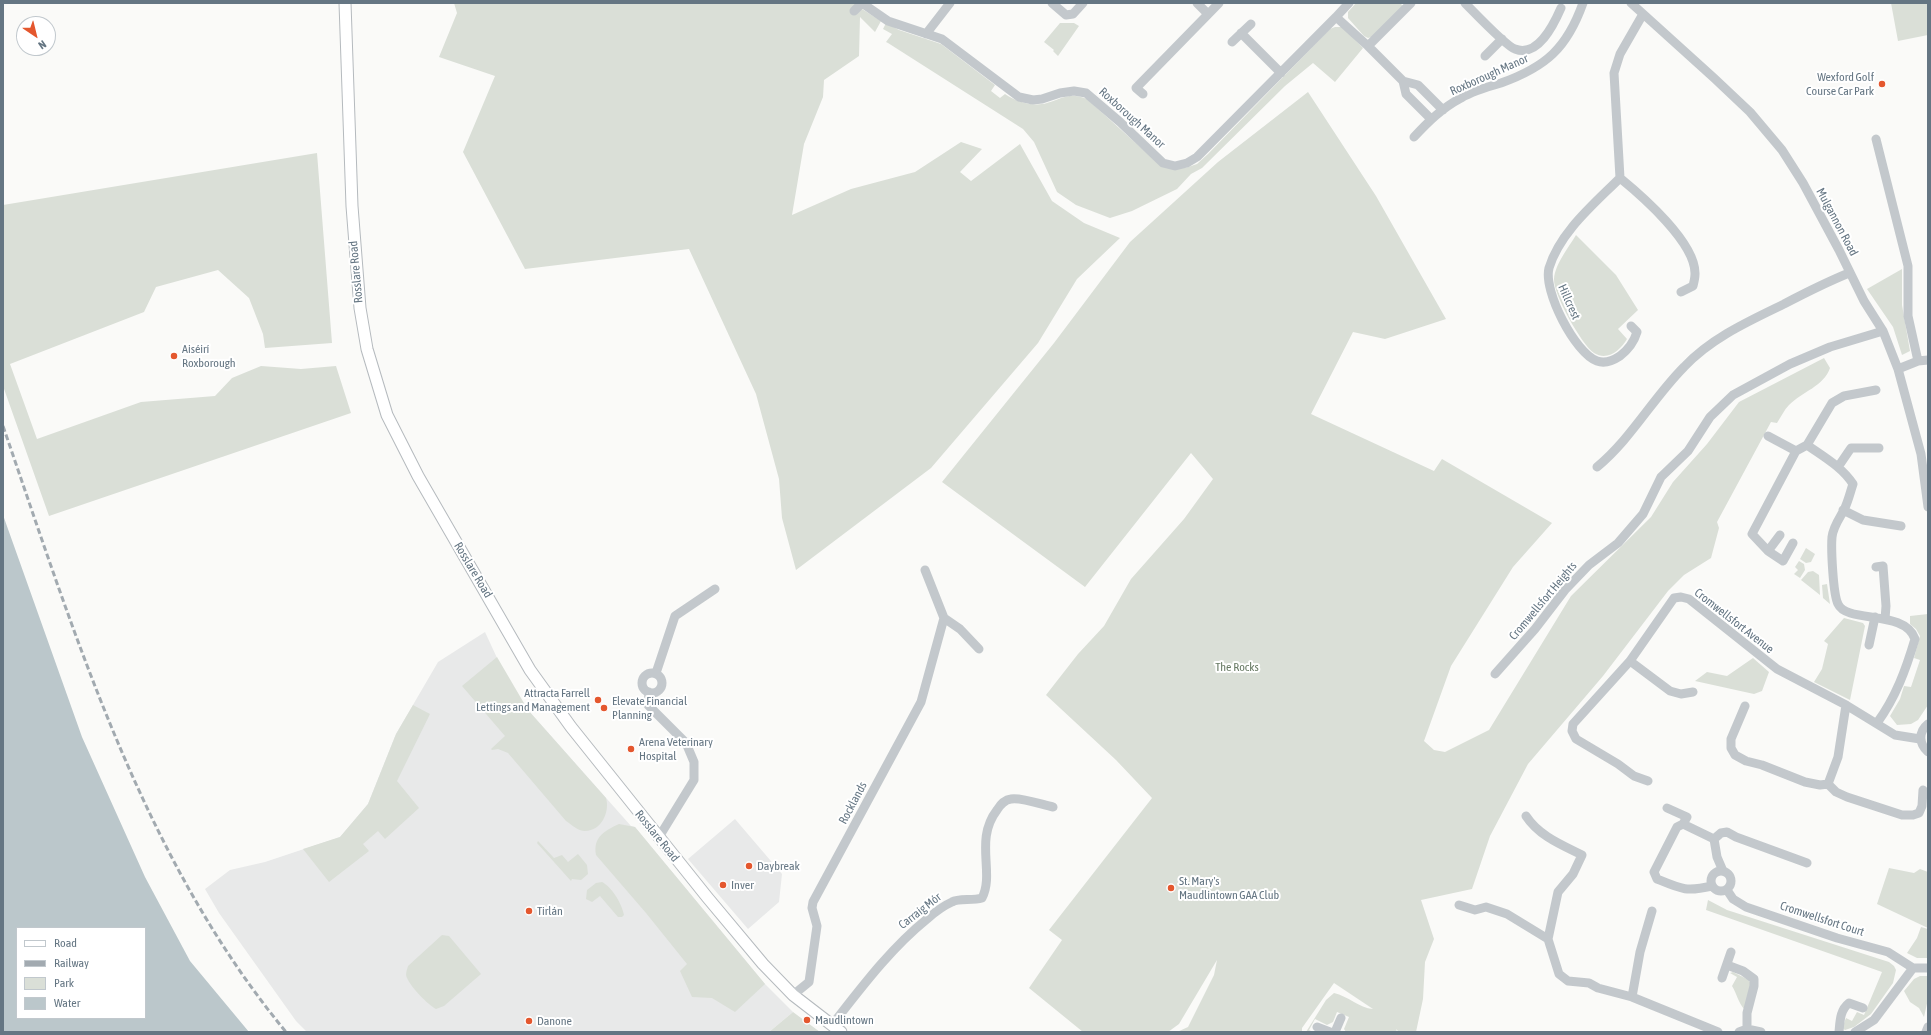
<!DOCTYPE html>
<html>
<head>
<meta charset="utf-8">
<style>
	body { margin:0 }
	#map { position:relative; width:1931px; height:1035px; overflow:hidden; background:#fafaf8; font-family:"Asap Condensed",sans-serif }
	canvas { display:block }
	.frame { position:absolute; inset:0; border:4px solid #657683; pointer-events:none }
	.legend { position:absolute; left:16px; top:927px; width:130px; height:92px; box-sizing:border-box; background:#fff; border:1px solid #c1c8cd; margin:0; padding:5px 7px; list-style:none; font-size:12px; color:#657683 }
	.legend li { display:flex; align-items:center; gap:8px; height:20px }
	.legend b { width:20px; border:1px solid #c1c8cd }
	.north { position:absolute; left:16px; top:16px; width:40px; height:40px; box-sizing:border-box; background:#fff; border:1px solid #c1c8cd; border-radius:50%; rotate:145deg; font-size:11px; font-weight:700; line-height:16px; text-align:center; color:#657683 }
	.north::after { content:''; display:block; margin:auto; width:14px; height:18px; background:#e4572e; clip-path:polygon(50% 0,100% 100%,50% 72%,0 100%) }
</style>
</head>
<body>
<div id="map">
<canvas width="1931" height="1035"></canvas>
<div class="frame"></div>
<ul class="legend">
<li><b style="height:5px;background:#fff"></b>Road</li>
<li><b style="height:5px;background:#a2aab0"></b>Railway</li>
<li><b style="height:11px;background:#dadfd7"></b>Park</li>
<li><b style="height:11px;background:#bbc7cb"></b>Water</li>
</ul>
<div class="north">N</div>
</div>
<script>
const c = document.querySelector('canvas').getContext('2d');
c.lineJoin = 'round';
function paint(path, color) { c.fillStyle = color; c.fill(path, 'evenodd'); }
function stroke(path, color, width, dash) { c.strokeStyle = color; c.lineWidth = width; c.lineCap = dash ? 'butt' : 'round'; c.setLineDash(dash || []); c.stroke(path); }
function label(font, color, halo, rows, align = 'center') {
  c.font = font + ' "Asap Condensed",sans-serif'; c.lineWidth = 4; c.setLineDash([]); c.textBaseline = 'middle'; c.strokeStyle = halo; c.fillStyle = color; for (const [text, x, y, turn = 0] of rows) {
    c.save(); c.translate(x, y); c.rotate((+turn || 0) * Math.PI / 180); c.textAlign = isNaN(turn) ? turn : align; if (halo) c.strokeText(text, 0, 0); c.fillText(text, 0, 0); c.restore();
  }
}
paint(new Path2D(`
	M 485,632 L 504,673 L 528,710 L 631,826 L 635,827 L 765,984 L 793,1012 L 769,1032 L 307,1032 L 296,1021 L 219,913 L 205,889 L 230,870 L 265,862 L 340,837 L 368,804 L 396,734 L 438,662 Z
	M 735,819 L 782,874 L 779,902 L 748,929 L 688,859 Z`), '#e8e9e9');
paint(new Path2D(`
	M 454,3 L 860,3 L 862,9 L 881,21 L 875,32 L 860,17 L 859,56 L 824,80 L 823,97 L 804,144 L 792,215 L 851,189 L 915,172 L 961,142 L 982,149 L 960,172 L 971,181 L 1020,144 L 1052,201 L 1084,223 L 1120,238 L 1077,279 L 1038,343 L 931,468 L 796,570 L 782,518 L 779,479 L 756,394 L 689,249 L 525,269 L 463,152 L 495,76 L 439,57 L 457,13 Z
	M 1356,3 L 1400,3 L 1403,6 L 1372,37 L 1368,38 L 1364,36 L 1348,18 L 1348,12 Z
	M 1891,3 L 1928,3 L 1928,35 L 1898,41 Z
	M 886,23 L 899,30 L 941,44 L 995,85 L 991,91 L 1000,98 L 1005,94 C 1017,102 1033,107 1047,103 C 1064,98 1069,92 1087,99 L 1160,165 L 1185,168 L 1197,164 L 1208,154 L 1330,29 L 1335,27 L 1343,27 L 1363,48 L 1335,82 L 1313,63 L 1285,86 L 1202,168 L 1191,174 L 1177,189 L 1132,211 L 1110,218 L 1076,205 L 1057,192 L 1034,142 L 1023,129 L 888,43 L 886,42 L 892,34 L 883,29 Z
	M 1060,23 L 1074,23 L 1079,26 L 1058,56 L 1053,51 L 1054,50 L 1044,42 Z
	M 1308,92 L 1376,196 L 1446,319 L 1385,339 L 1353,332 L 1311,414 L 1434,471 L 1442,459 L 1552,523 L 1513,567 L 1451,666 L 1424,741 L 1434,750 L 1445,752 L 1489,730 L 1571,596 L 1651,517 L 1673,482 L 1707,444 L 1739,402 L 1824,358 L 1830,368 C 1824,386 1802,392 1789,405 C 1784,410 1781,417 1777,423 L 1771,422 L 1717,522 L 1719,528 L 1711,558 L 1684,575 L 1668,591 L 1603,676 L 1528,764 L 1490,836 L 1472,889 L 1421,900 L 1434,939 L 1425,962 L 1423,999 L 1416,1032 L 1399,1032 L 1396,1029 L 1397,1032 L 1346,1032 L 1344,1029 L 1349,1017 L 1337,1012 L 1333,1022 L 1327,1025 L 1315,1019 L 1309,1030 L 1313,1032 L 1306,1032 L 1326,1000 L 1334,993 C 1348,996 1359,1008 1373,1009 L 1334,983 L 1302,1028 L 1302,1032 L 1177,1032 L 1188,1027 L 1214,975 L 1217,960 L 1179,1024 L 1168,1032 L 1083,1032 L 1029,988 L 1062,940 L 1049,930 L 1152,798 L 1116,760 L 1046,695 L 1078,654 L 1104,626 L 1131,579 L 1184,519 L 1213,479 L 1191,453 L 1085,587 L 942,482 L 1054,343 L 1130,242 L 1218,162 Z
	M 317,153 L 332,343 L 265,348 L 263,334 L 249,298 L 218,270 L 156,287 L 144,312 L 10,364 L 37,439 L 141,402 L 215,396 L 232,378 L 261,366 L 301,369 L 336,366 L 351,413 L 49,516 L 3,386 L 3,205 Z
	M 1576,235 L 1616,275 L 1638,310 L 1618,329 L 1627,339 C 1621,349 1608,362 1594,353 C 1582,345 1553,294 1554,279 C 1555,264 1569,247 1576,235 Z
	M 1902,269 L 1902,305 L 1910,351 L 1902,355 L 1893,327 L 1867,289 Z
	M 1806,548 L 1815,554 L 1811,562 L 1806,563 L 1800,559 Z
	M 1799,561 L 1804,564 L 1805,570 L 1800,578 L 1794,574 L 1798,570 L 1795,567 Z
	M 1813,571 L 1819,575 L 1820,595 L 1801,580 L 1808,572 Z
	M 1827,584 L 1830,604 L 1823,598 L 1822,585 Z
	M 1928,614 L 1928,705 L 1918,720 L 1911,724 L 1897,725 L 1890,716 L 1900,699 L 1904,686 L 1911,687 L 1920,660 L 1914,658 L 1920,636 L 1916,629 L 1910,624 L 1910,616 Z
	M 1844,618 L 1863,623 L 1865,626 L 1850,700 L 1814,682 L 1822,669 L 1828,644 L 1824,641 Z
	M 497,657 L 528,710 L 606,798 C 610,811 602,831 585,831 C 578,831 572,825 566,821 L 508,753 L 498,749 L 492,750 L 491,749 L 505,736 L 462,686 Z
	M 1753,658 L 1769,672 L 1762,691 L 1754,694 L 1695,681 L 1707,672 L 1727,676 Z
	M 413,705 L 430,714 L 397,781 L 419,808 L 385,839 L 378,831 L 363,844 L 369,851 L 329,882 L 303,849 L 340,837 L 368,804 L 396,734 Z
	M 619,824 L 635,827 L 765,984 L 735,1012 L 712,998 L 692,997 L 680,971 L 687,964 L 646,913 L 596,855 C 593,837 604,831 619,824 Z
	M 538,841 L 554,858 L 562,855 L 568,862 L 578,854 L 587,865 L 588,874 L 581,880 L 572,879 L 571,881 L 537,843 Z
	M 1889,868 L 1914,873 L 1920,869 L 1928,872 L 1928,928 L 1877,904 Z
	M 602,882 C 612,887 622,904 624,915 L 622,917 L 618,917 L 600,896 L 592,902 L 586,899 L 587,890 L 596,883 Z
	M 1708,900 L 1727,910 L 1889,962 L 1894,966 L 1896,970 L 1893,983 L 1871,1014 L 1854,1027 L 1845,1030 L 1842,1028 L 1846,1018 L 1852,1021 L 1857,1012 L 1864,1015 L 1882,972 L 1706,910 Z
	M 1921,927 L 1928,929 L 1928,958 L 1917,958 L 1907,953 L 1917,938 Z
	M 442,935 L 449,936 L 481,974 L 444,1006 L 436,1009 C 427,1004 411,987 407,978 C 405,974 407,970 408,966 Z
	M 1733,972 L 1749,980 L 1751,985 L 1744,1009 C 1738,1002 1737,994 1732,986 L 1737,977 L 1730,973 Z
	M 1920,976 L 1928,976 L 1928,999 L 1924,1017 L 1919,1008 L 1910,1002 L 1904,991 L 1914,979 Z
	M 793,1012 L 820,1032 L 769,1032 Z`), '#dadfd7');
paint(new Path2D(`
	M 3,515 L 82,737 L 145,877 L 190,961 L 249,1032 L 3,1032 ZM 17,928 L 145,928 L 145,1018 L 17,1018 Z`), '#bbc7cb');
const major = new Path2D(`
	M 345,3 L 352,206 L 360,308 L 367,349 L 387,415 L 418,476 L 530,670 L 571,727 L 707,897 L 763,964 L 793,995 L 841,1032`);
stroke(major, '#b5babe', 13);
stroke(new Path2D(`
	M 862,3 L 888,21 L 942,39 L 1019,97 L 1033,100 L 1042,99 L 1060,93 L 1074,91 L 1086,93 L 1120,122 L 1163,163 L 1175,166 L 1187,163 L 1197,157 L 1336,17 L 1368,46 L 1403,81 L 1418,85 L 1443,110
	M 1052,3 L 1066,15 L 1073,14 L 1083,3
	M 1197,3 L 1208,14
	M 1465,3 C 1474,12 1506,46 1515,49 C 1538,58 1554,24 1561,8
	M 1631,3 L 1714,78 L 1750,112 L 1782,150 L 1803,183 L 1839,250 L 1864,301 L 1883,331 L 1898,369 L 1921,454 L 1928,507
	M 854,11 L 862,3
	M 1336,17 L 1349,3
	M 1241,33 L 1281,73
	M 926,34 L 950,3
	M 1232,42 L 1251,24
	M 1368,46 L 1411,3
	M 1485,56 L 1502,39
	M 1403,81 L 1406,94 L 1431,119
	M 1143,94 L 1136,88 L 1219,3
	M 1414,137 C 1428,122 1442,108 1461,98 C 1473,91 1487,87 1501,83 C 1546,67 1567,48 1583,3
	M 1876,139 L 1908,266 L 1908,316 L 1918,361
	M 1620,178 C 1642,196 1696,243 1695,274 C 1695,278 1694,282 1693,286 L 1681,292
	M 1631,326 L 1637,332 C 1634,342 1629,349 1620,356 C 1614,360 1605,364 1597,361 C 1575,353 1543,291 1549,268 C 1560,232 1594,204 1620,178 L 1614,73 L 1620,54 L 1643,14
	M 1898,369 L 1918,361 L 1928,360
	M 1768,436 L 1796,451
	M 1807,445 L 1832,403 L 1844,396 L 1876,390
	M 1597,467 C 1631,439 1653,398 1684,367 C 1711,338 1749,321 1784,304 C 1805,293 1827,282 1849,273
	M 1838,467 L 1851,448 L 1879,448
	M 1843,510 L 1863,520 L 1901,526
	M 1793,543 L 1783,561 L 1768,551 L 1752,534 L 1796,451 L 1807,445 C 1824,457 1842,467 1853,484 C 1850,493 1848,502 1844,510 C 1839,519 1833,527 1832,537 C 1831,549 1833,594 1838,604 C 1847,624 1905,609 1915,639 C 1906,669 1896,697 1877,723
	M 1768,551 L 1780,535
	M 1876,567 L 1883,566 L 1886,606 L 1885,619
	M 925,570 L 944,618
	M 1869,645 L 1875,617
	M 1630,661 L 1670,691 L 1681,694 L 1693,692
	M642 683a10 10 0 1 1 20 0a10 10 0 1 1-20 0Z
	M 656,673 L 675,616 L 715,589
	M 1495,674 L 1535,629 L 1565,590 L 1589,565 L 1618,543 L 1643,514 L 1661,477 L 1688,451 L 1710,417 L 1733,395 L 1790,364 L 1830,347 L 1883,331
	M 649,692 L 648,705 L 686,743 L 694,762 L 694,780 L 659,837
	M 1745,706 L 1731,739 L 1731,748 L 1735,755 L 1746,761 L 1762,765 L 1805,782 L 1820,785 L 1828,784 L 1836,792 L 1847,797 L 1902,815 L 1913,815 L 1919,813 L 1922,806 L 1923,790
	M 1928,724 C 1918,732 1919,744 1928,752
	M 1648,781 L 1634,776 L 1618,764 L 1576,739 L 1572,731 L 1573,724 L 1630,661 L 1674,598 L 1681,597 L 1689,599 L 1777,669 L 1846,705 L 1895,735 L 1920,739
	M 1828,784 L 1838,757 L 1846,705
	M 1667,808 L 1687,817 L 1683,824
	M 1526,816 C 1539,836 1562,845 1582,855 L 1573,874 L 1558,892 L 1548,939 L 1559,974 L 1568,981 L 1589,983 L 1598,988 L 1632,997 L 1718,1032
	M 1714,839 L 1717,857 L 1723,871
	M1711 881a10 10 0 1 1 20 0a10 10 0 1 1-20 0Z
	M 1712,886 C 1686,892 1681,889 1657,879 L 1654,872 L 1677,827 L 1683,824 L 1714,839 L 1721,833 L 1727,832 L 1736,837 L 1807,863
	M 1727,890 L 1733,899 L 1746,907 L 1837,938 L 1888,952 L 1913,968
	M 1459,905 L 1475,910 L 1486,907 L 1507,914 L 1548,939
	M 1727,965 L 1743,971 L 1754,979 L 1754,986 L 1747,1013 L 1747,1029
	M 1913,968 L 1928,968
	M 1722,978 L 1731,952
	M 793,995 L 809,982 L 817,926 L 812,908 L 813,902 L 921,702 L 944,618 L 960,629 L 979,649
	M 1632,997 L 1640,952 L 1652,911
	M 832,1025 C 861,988 890,949 927,919 C 935,912 943,906 952,902 C 959,898 972,901 982,898 C 995,873 974,840 997,810 C 1000,805 1004,800 1011,799 C 1021,797 1043,805 1053,807
	M 1317,1027 L 1330,1032
	M 1335,1032 L 1341,1018
	M 1739,1032 L 1747,1029 L 1761,1032
	M 1839,1032 C 1840,1021 1840,1010 1849,1003 L 1863,1008
	M 1855,1032 L 1874,1020 L 1913,968
	M 1926,1032 L 1928,1027`), '#c3c8cc', 9);
stroke(major, '#fff', 11);
stroke(new Path2D(`
	M 3,426 C 75,635 143,859 286,1032`), '#a2aab0', 3, [6, 3]);
for (const [x, y, r, color] of [
	[1882,84,4,"#e4572e"],
	[174,356,4,"#e4572e"],
	[598,700,4,"#e4572e"],
	[604,708,4,"#e4572e"],
	[631,749,4,"#e4572e"],
	[749,866,4,"#e4572e"],
	[723,885,4,"#e4572e"],
	[1171,888,4,"#e4572e"],
	[529,911,4,"#e4572e"],
	[807,1020,4,"#e4572e"],
	[529,1021,4,"#e4572e"]
]) { const dot = new Path2D(); dot.arc(x, y, r, 0, 2 * Math.PI); c.fillStyle = color; c.fill(dot); stroke(dot, '#fff', 1.5); }
label('12px', '#657683', '#fff', [
	["Roxborough Manor",1489,75,-24],
	["Roxborough Manor",1132,118,42],
	["Mulgannon Road",1837,222,62],
	["Rosslare Road",356,272,-95],
	["Hillcrest",1569,302,66],
	["Rosslare Road",473,570,59],
	["Cromwellsfort Heights",1543,601,-50],
	["Cromwellsfort Avenue",1734,621,38],
	["Rocklands",853,803,-62],
	["Rosslare Road",657,836,51],
	["Carraig Mór",920,911,-38],
	["Cromwellsfort Court",1822,919,18]
]);
label('12px', '#657683', '#fff', [
	["Wexford Golf",1874,77,"right"],
	["Course Car Park",1874,91,"right"],
	["Aiséirí",182,349],
	["Roxborough",182,363],
	["Attracta Farrell",590,693,"right"],
	["Lettings and Management",590,707,"right"],
	["Elevate Financial",612,701],
	["Planning",612,715],
	["Arena Veterinary",639,742],
	["Hospital",639,756],
	["Daybreak",757,866],
	["St. Mary's",1179,881],
	["Maudlintown GAA Club",1179,895],
	["Inver",731,885],
	["Tirlán",537,911],
	["Maudlintown",815,1020],
	["Danone",537,1021]
], 'left');
label('12px', '#687a64', '#fff', [
	["The Rocks",1237,667]
]);
</script>
</body>
</html>
